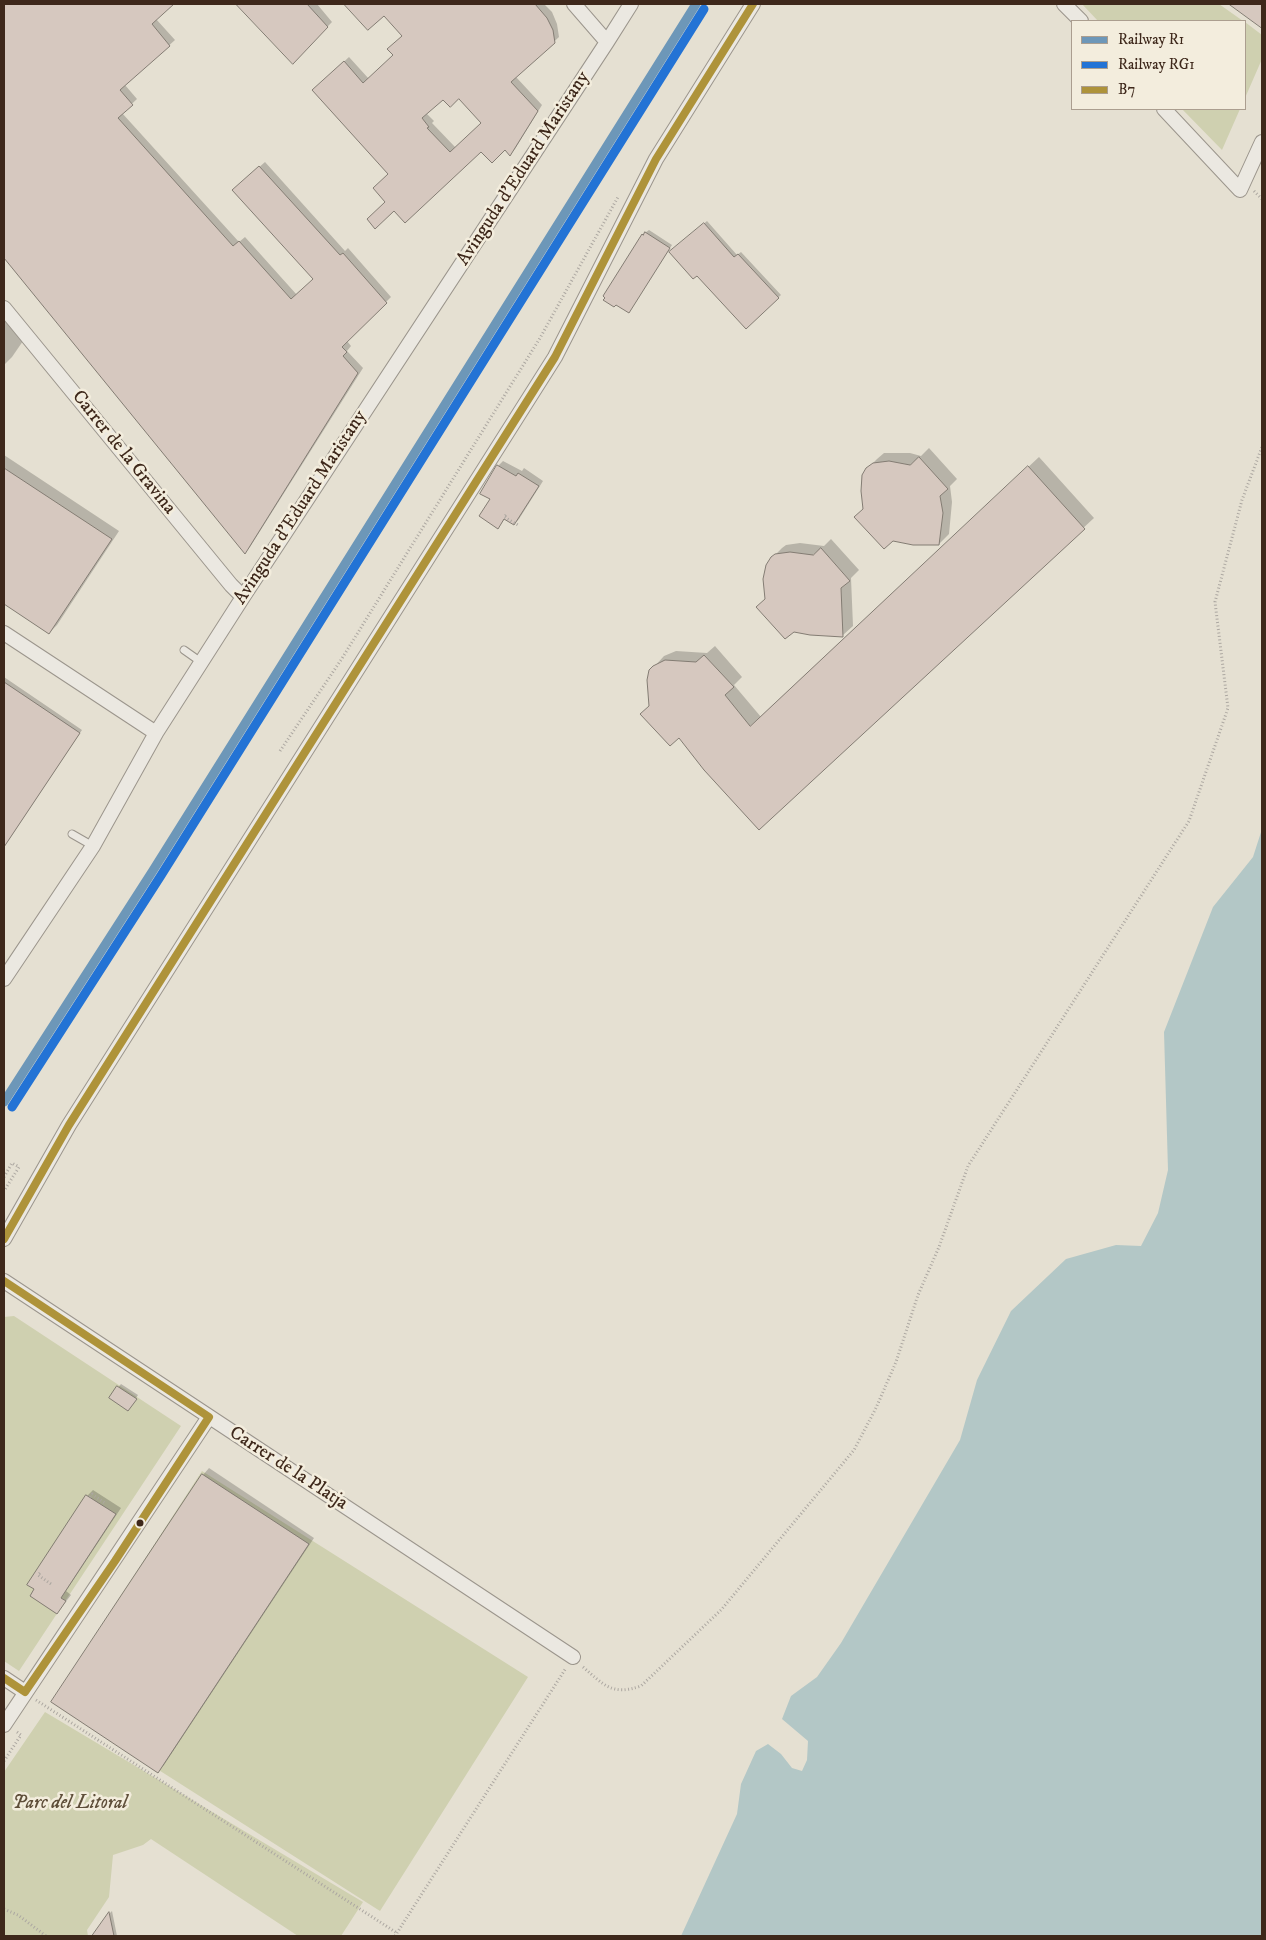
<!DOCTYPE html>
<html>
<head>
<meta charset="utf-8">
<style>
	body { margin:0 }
	#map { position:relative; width:1266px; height:1940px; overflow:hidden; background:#e5e0d2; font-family:"IM FELL DW Pica",serif }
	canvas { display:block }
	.frame { position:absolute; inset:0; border:5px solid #3e281b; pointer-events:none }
	.legend { position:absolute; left:1071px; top:20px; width:175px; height:90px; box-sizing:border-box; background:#f3eddd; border:1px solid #ab9e8f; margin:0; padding:6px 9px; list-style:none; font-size:15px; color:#3e281b }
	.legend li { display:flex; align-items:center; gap:10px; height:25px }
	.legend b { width:25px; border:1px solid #ab9e8f }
</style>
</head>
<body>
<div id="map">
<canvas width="1266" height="1940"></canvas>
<div class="frame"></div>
<ul class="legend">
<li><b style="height:6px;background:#6d97b8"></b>Railway R1</li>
<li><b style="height:6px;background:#2373d5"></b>Railway RG1</li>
<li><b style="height:6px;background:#ae933a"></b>B7</li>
</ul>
</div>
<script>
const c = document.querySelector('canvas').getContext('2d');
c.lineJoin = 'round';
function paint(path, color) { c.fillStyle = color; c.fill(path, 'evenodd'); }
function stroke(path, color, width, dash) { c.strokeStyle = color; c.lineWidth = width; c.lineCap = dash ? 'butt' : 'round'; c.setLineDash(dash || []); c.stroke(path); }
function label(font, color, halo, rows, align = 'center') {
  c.font = font + ' "IM FELL DW Pica",serif'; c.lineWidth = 5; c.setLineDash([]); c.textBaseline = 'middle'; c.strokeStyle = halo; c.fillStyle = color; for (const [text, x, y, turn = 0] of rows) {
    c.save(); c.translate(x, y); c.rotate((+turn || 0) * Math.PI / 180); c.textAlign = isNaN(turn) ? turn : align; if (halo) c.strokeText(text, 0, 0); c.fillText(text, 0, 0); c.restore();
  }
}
paint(new Path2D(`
	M 1082,4 L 1219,4 L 1243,21 L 1098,21 Z
	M 1245,22 L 1262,35 L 1262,59 L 1245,98 Z
	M 1182,109 L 1240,109 L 1222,150 Z
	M 14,1316 L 181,1426 L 19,1671 L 4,1661 L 4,1317 Z
	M 202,1471 L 528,1677 L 380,1911 L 52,1702 Z
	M 45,1712 L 363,1902 L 341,1936 L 298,1936 L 151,1839 L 143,1845 L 113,1855 L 109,1897 L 87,1930 L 88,1936 L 4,1936 L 4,1772 Z`), '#cfd0b0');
paint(new Path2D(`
	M 1262,829 L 1262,1936 L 681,1936 L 737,1814 L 741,1784 L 756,1751 L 768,1744 L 781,1754 L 792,1768 L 802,1771 L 807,1760 L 808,1741 L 782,1719 L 791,1696 L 817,1677 L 841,1643 L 960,1440 L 977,1380 L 1011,1311 L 1066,1259 L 1116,1245 L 1141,1246 L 1158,1213 L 1168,1170 L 1164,1032 L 1213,907 L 1253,857 Z`), '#b3c7c6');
paint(new Path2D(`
	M 4,4 L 173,4 L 156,19 L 175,40 L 125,85 L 137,99 L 122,113 L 239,242 L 245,237 L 297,295 L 314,279 L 239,185 L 265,162 L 345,251 L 348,248 L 391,297 L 347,341 L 351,346 L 347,351 L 363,368 L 250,547 L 245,552 L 4,256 Z
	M 238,4 L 317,4 L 332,22 L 293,62 Z
	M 346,4 L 544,4 L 552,12 L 557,24 L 559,37 L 516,77 L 542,105 L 515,149 L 510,154 L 505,149 L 481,150 L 387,202 L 390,174 L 319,85 L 349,57 L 369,79 L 395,55 L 403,36 L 384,14 L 368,28 ZM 443,98 L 459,98 L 482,123 L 456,148 L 432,123 L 434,121 L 426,113 Z
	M 1231,4 L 1262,4 L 1262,26 Z
	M 707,221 L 737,255 L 741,252 L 781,295 L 746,327 L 674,249 Z
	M 649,230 L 672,245 L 629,311 L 642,235 Z
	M 4,317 L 23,341 L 12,357 L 4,365 Z
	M 929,448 L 957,479 L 950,486 L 952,502 L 949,534 L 939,544 L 864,509 L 867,469 L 877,459 L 884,453 L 910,453 L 921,456 Z
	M 4,455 L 119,531 L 57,625 L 49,633 L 4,603 Z
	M 1039,457 L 1094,518 L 759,828 L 679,736 L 650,706 L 654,667 L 664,656 L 676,651 L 707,653 L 715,646 L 742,677 L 734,685 L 761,717 Z
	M 503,461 L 522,471 L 524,468 L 543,481 L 519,519 L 514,524 L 505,519 L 498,527 L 491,499 L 498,466 Z
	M 831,539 L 859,570 L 851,578 L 853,626 L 843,635 L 766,599 L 772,558 L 782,548 L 786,545 L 800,543 L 824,546 Z
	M 4,677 L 82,730 L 4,847 Z
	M 121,1384 L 138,1395 L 131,1406 L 110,1397 Z
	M 209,1468 L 314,1538 L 164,1765 L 158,1771 L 203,1475 Z
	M 93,1490 L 121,1508 L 66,1591 L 71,1595 L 57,1613 L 87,1496 Z
	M 112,1911 L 117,1936 L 94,1936 L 110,1913 Z`), '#0003');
const building = new Path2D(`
	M 4,4 L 174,4 L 152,24 L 170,46 L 120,90 L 133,105 L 118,118 L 233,246 L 239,241 L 291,299 L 313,279 L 232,190 L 259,166 L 340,255 L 343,253 L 387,303 L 342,347 L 347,352 L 343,356 L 358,373 L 245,554 L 4,258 Z
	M 236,4 L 307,4 L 328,27 L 293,64 Z
	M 344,4 L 535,4 L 547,18 L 553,30 L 555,43 L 511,82 L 538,111 L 510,156 L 505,150 L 492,163 L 481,152 L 405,223 L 394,211 L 375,229 L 367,219 L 385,202 L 373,188 L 388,174 L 312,90 L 344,61 L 363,83 L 393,55 L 387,49 L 402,36 L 384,16 L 368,30 ZM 459,99 L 481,123 L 450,152 L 427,128 L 429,127 L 422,118 L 443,100 L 450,107 Z
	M 1229,4 L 1262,4 L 1262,28 Z
	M 704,223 L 734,257 L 738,254 L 779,298 L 746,329 L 697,276 L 693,279 L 669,252 Z
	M 645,232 L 670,248 L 629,313 L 616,305 L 614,307 L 603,300 L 605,298 L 603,296 L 642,234 L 643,235 Z
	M 919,457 L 948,489 L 940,496 L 943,513 L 939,545 L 913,545 L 893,541 L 884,549 L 854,517 L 863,509 L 861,491 L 862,475 L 866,468 L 873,463 L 889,461 L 910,465 Z
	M 497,465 L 516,476 L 518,473 L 539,486 L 514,525 L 504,519 L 498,529 L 479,516 L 490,499 L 480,494 Z
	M 1028,466 L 1085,529 L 759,830 L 704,770 L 679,738 L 670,746 L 640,714 L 649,706 L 647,680 L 649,670 L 653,666 L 665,660 L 696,662 L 704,655 L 734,687 L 725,695 L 750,726 Z
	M 4,468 L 112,539 L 49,634 L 4,604 Z
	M 821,548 L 850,581 L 841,588 L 843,637 L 810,635 L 794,632 L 785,639 L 756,607 L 765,599 L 763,579 L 766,565 L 771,557 L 775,554 L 790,552 L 813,555 Z
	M 4,682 L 80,733 L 4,847 Z
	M 117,1386 L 137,1399 L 128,1411 L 109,1398 Z
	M 202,1474 L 309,1544 L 158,1773 L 51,1702 Z
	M 86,1495 L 116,1514 L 61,1598 L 66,1601 L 57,1614 L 30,1596 L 34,1589 L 27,1585 Z
	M 109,1912 L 114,1936 L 92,1936 Z`);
paint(building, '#d6c8bf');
stroke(building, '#837c73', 1);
const lane = new Path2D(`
	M 184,650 L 201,662
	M 72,834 L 93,846`);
const street = new Path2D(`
	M 574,4 L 607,42
	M 1064,4 L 1081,21
	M 1164,109 L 1240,190 L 1262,142
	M 4,308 L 231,585 L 243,597
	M 4,633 L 156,733
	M 4,979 L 93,846 L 156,733 L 243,597 L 607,42 L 631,4
	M 4,1239 L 69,1125 L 555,357 L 656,159 L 753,4
	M 4,1281 L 573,1657
	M 4,1678 L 25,1692
	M 4,1725 L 209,1417`);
stroke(lane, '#9b958c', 9);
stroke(street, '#9b958c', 16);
stroke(new Path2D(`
	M 1254,191 L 1262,199
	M 506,515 L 504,517 L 518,525
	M 280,751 L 341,660 L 540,338 L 618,197
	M 4,1177 L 12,1163 L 19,1167 L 4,1191
	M 90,1497 L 92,1494 L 105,1503
	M 40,1573 L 38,1575 L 51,1584
	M 583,1667 C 604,1685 612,1696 641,1686 L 721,1610 L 854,1450 L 876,1408 L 896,1362 L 918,1295 L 939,1247 L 968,1166 L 1189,821 L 1228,708 L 1215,602 L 1242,500 L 1262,447
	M 36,1700 L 397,1933
	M 4,1761 L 21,1735 L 17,1732
	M 4,1909 L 18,1915 L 46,1936
	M 395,1936 L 566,1668`), '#aca7a1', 3, [1, 2.5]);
stroke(lane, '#ebe8e1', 7);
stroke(street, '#ebe8e1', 14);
stroke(new Path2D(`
	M 4,1239 L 69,1125 L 555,357 L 656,159 L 753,4
	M 4,1281 L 209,1417 L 115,1561 L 25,1692 L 4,1678`), '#ae933a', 8);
stroke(new Path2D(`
	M 4,1102 L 152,872 L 696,4`), '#6d97b8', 9);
stroke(new Path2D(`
	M 12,1107 L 160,877 L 704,9`), '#2373d5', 9);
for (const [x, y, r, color] of [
	[140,1523,4.5,"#3e281b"]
]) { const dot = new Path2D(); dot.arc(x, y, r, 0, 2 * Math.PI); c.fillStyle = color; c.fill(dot); stroke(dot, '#f3eddd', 2); }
label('19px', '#3e281b', '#f3eddd', [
	["Avinguda d'Eduard Maristany",524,169,-57],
	["Carrer de la Gravina",123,453,51],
	["Avinguda d'Eduard Maristany",301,508,-57],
	["Carrer de la Platja",288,1469,33]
]);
label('italic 19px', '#5e4e39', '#f3eddd', [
	["Parc del Litoral",70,1804]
]);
</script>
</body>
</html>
